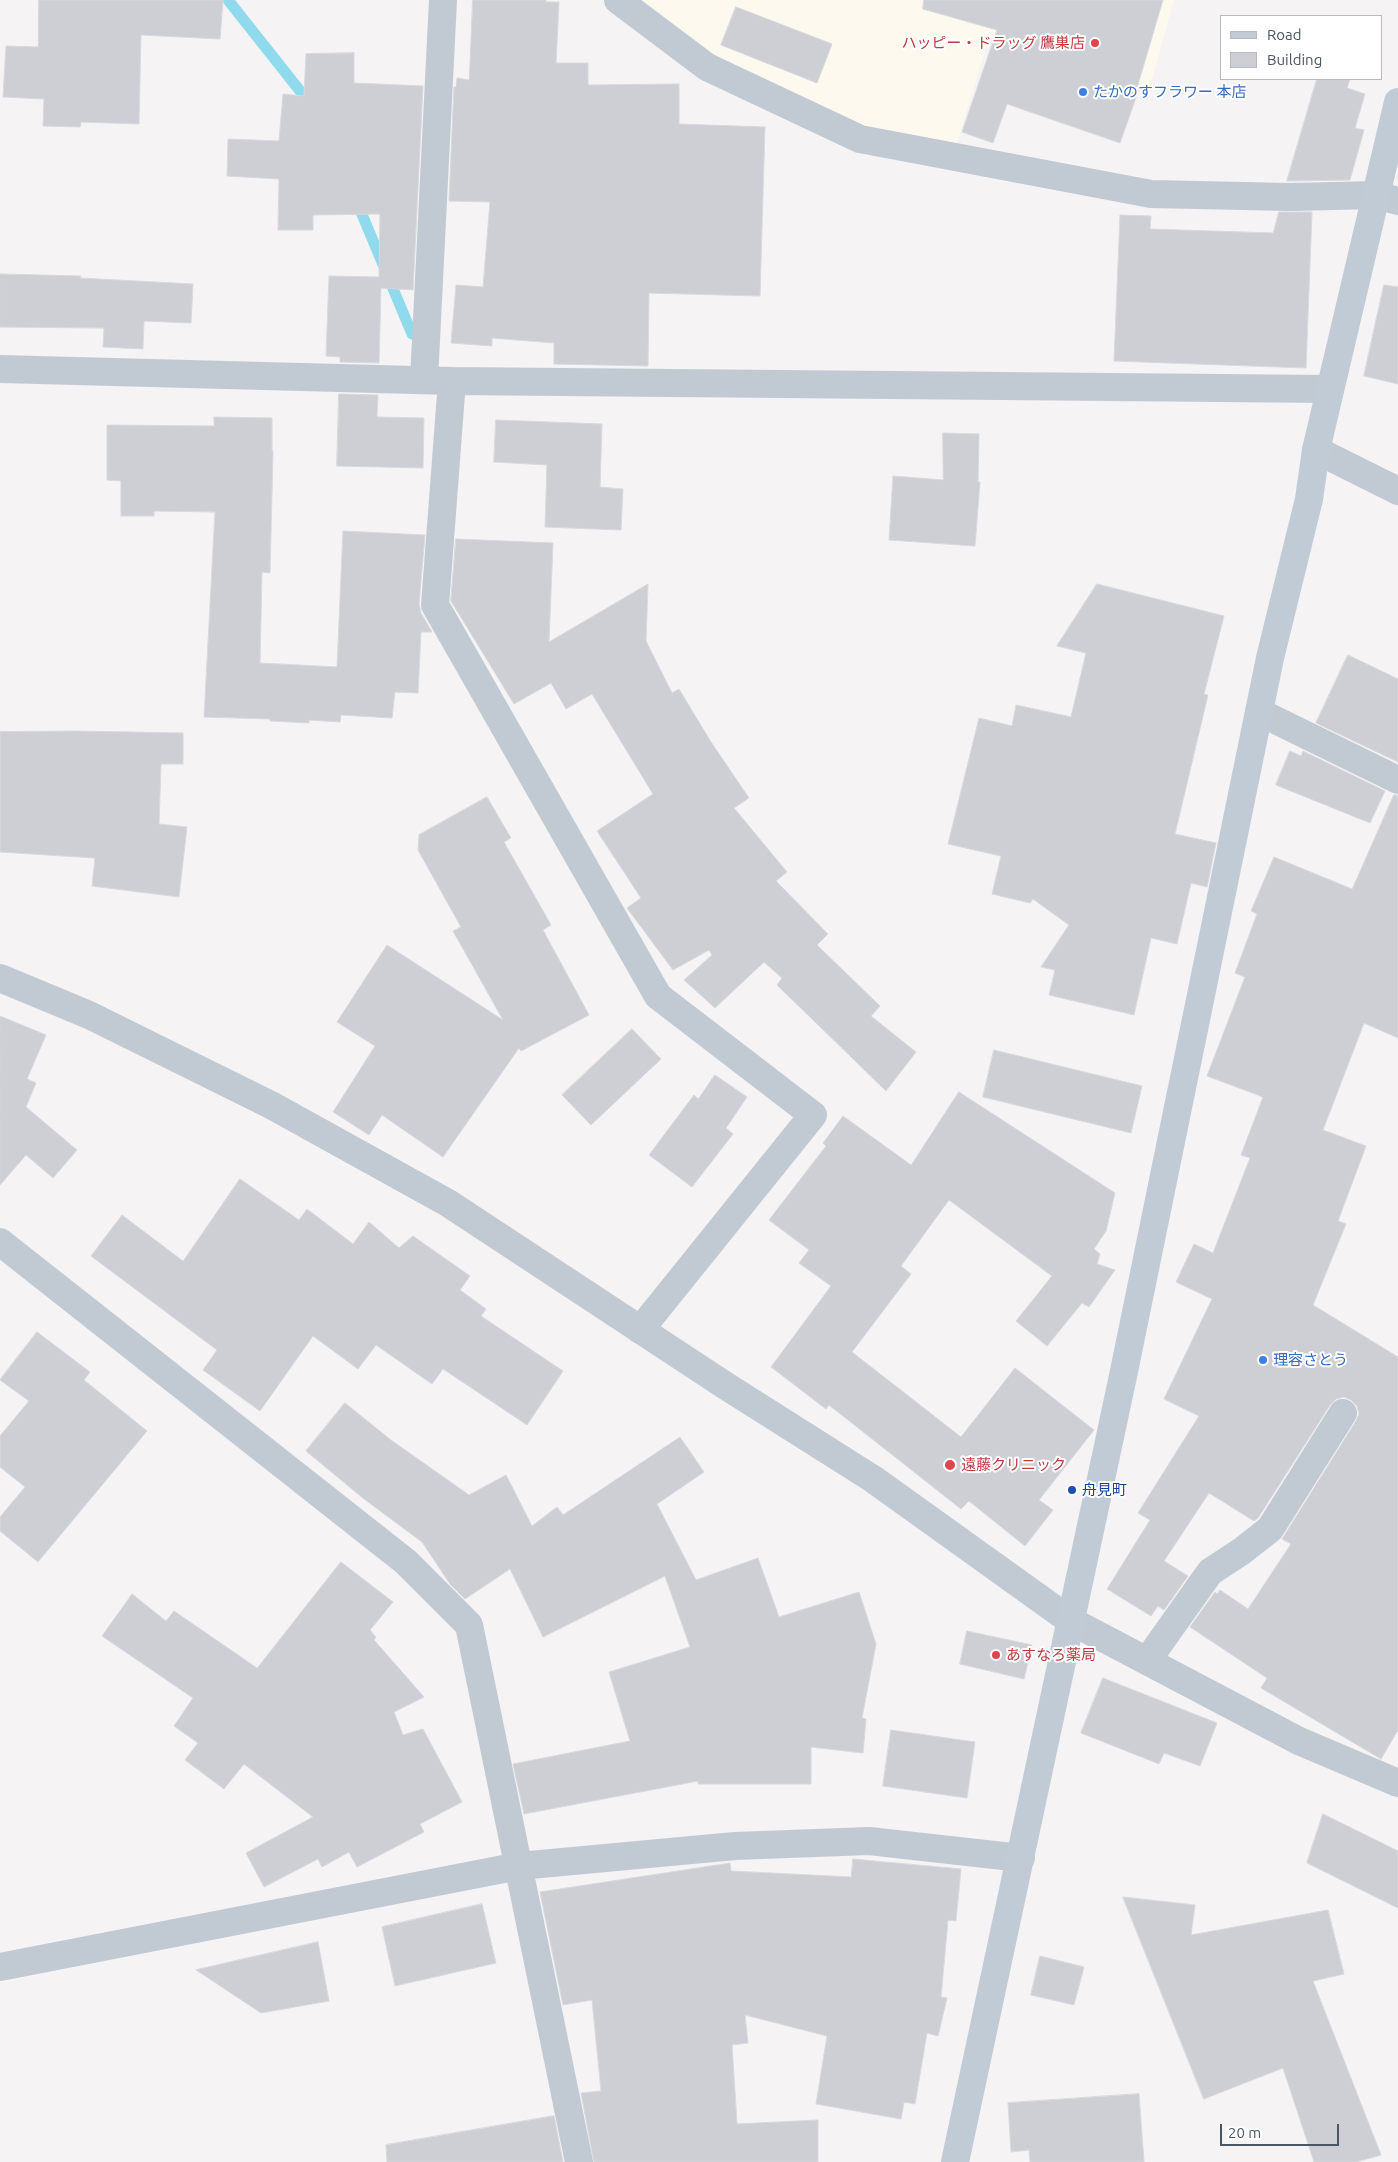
<!DOCTYPE html>
<html>
<head>
<meta charset="utf-8">
<style>
	body { margin:0 }
	#map { position:relative; width:1398px; height:2162px; overflow:hidden; background:#f5f3f3; font-family:Ubuntu,sans-serif }
	canvas { display:block }
	.legend { position:absolute; left:1220px; top:15px; width:162px; height:65px; box-sizing:border-box; background:#fff; border:1px solid #b7bbc0; margin:0; padding:6px 9px; list-style:none; font-size:15px; color:#4a5661 }
	.legend li { display:flex; align-items:center; gap:10px; height:25px }
	.legend b { width:25px; border:1px solid #b7bbc0 }
	.scale { position:absolute; left:1220px; top:2124px; width:119px; height:22px; box-sizing:border-box; border:2px solid #4a5661; border-top:0; padding-left:6px; font-size:15px; line-height:18px; white-space:nowrap; color:#4a5661; -webkit-text-stroke:4px #fff; paint-order:stroke }
</style>
</head>
<body>
<div id="map">
<canvas width="1398" height="2162"></canvas>
<ul class="legend">
<li><b style="height:6px;background:#c1cbd6"></b>Road</li>
<li><b style="height:14px;background:#cdcfd5"></b>Building</li>
</ul>
<div class="scale">20 m</div>
</div>
<script>
const c = document.querySelector('canvas').getContext('2d');
c.lineJoin = 'round';
function paint(path, color) { c.fillStyle = color; c.fill(path, 'evenodd'); }
function stroke(path, color, width, dash) { c.strokeStyle = color; c.lineWidth = width; c.lineCap = dash ? 'butt' : 'round'; c.setLineDash(dash || []); c.stroke(path); }
function label(font, color, halo, rows, align = 'center') {
  c.font = font + ' Ubuntu,"Noto Sans JP",sans-serif'; c.lineWidth = 4; c.setLineDash([]); c.textBaseline = 'middle'; c.strokeStyle = halo; c.fillStyle = color; for (const [text, x, y, turn = 0] of rows) {
    c.save(); c.translate(x, y); c.rotate((+turn || 0) * Math.PI / 180); c.textAlign = isNaN(turn) ? turn : align; if (halo) c.strokeText(text, 0, 0); c.fillText(text, 0, 0); c.restore();
  }
}
paint(new Path2D(`
	M 637,0 L 1174,0 L 1150,87 L 990,35 L 955,149 L 886,138 L 706,52 Z`), '#fdf9ef');
stroke(new Path2D(`
	M 228,0 L 312,106
	M 356,200 L 412,334`), '#90daee', 11);
const building = new Path2D(`
	M 39,0 L 223,0 L 220,39 L 141,35 L 139,124 L 81,122 L 80,127 L 43,126 L 44,99 L 3,97 L 6,46 L 38,47 Z
	M 473,0 L 546,0 L 546,2 L 559,2 L 556,63 L 588,63 L 588,85 L 679,84 L 679,124 L 765,127 L 760,296 L 649,293 L 648,366 L 554,364 L 554,343 L 492,338 L 492,346 L 451,343 L 456,285 L 483,287 L 490,202 L 449,201 L 454,87 L 456,87 L 457,78 L 469,80 Z
	M 924,0 L 1163,0 L 1137,88 L 1139,89 L 1120,143 L 1007,104 L 993,143 L 962,132 L 997,30 L 923,9 Z
	M 736,7 L 832,44 L 817,83 L 721,45 Z
	M 354,53 L 354,83 L 423,86 L 413,290 L 381,288 L 379,363 L 340,362 L 340,357 L 326,356 L 329,276 L 379,277 L 380,214 L 313,215 L 313,230 L 278,230 L 279,179 L 227,176 L 228,139 L 279,141 L 283,94 L 304,96 L 306,54 Z
	M 1317,79 L 1350,79 L 1347,88 L 1365,94 L 1355,128 L 1364,130 L 1350,180 L 1287,181 Z
	M 1279,212 L 1312,212 L 1306,368 L 1114,361 L 1120,215 L 1151,216 L 1150,229 L 1273,233 Z
	M 0,274 L 81,276 L 80,278 L 193,284 L 191,323 L 144,321 L 143,349 L 103,347 L 104,328 L 0,327 Z
	M 1384,285 L 1398,287 L 1398,384 L 1364,376 Z
	M 339,394 L 378,395 L 377,417 L 424,418 L 423,468 L 337,466 Z
	M 214,417 L 272,418 L 272,451 L 273,451 L 270,573 L 262,572 L 260,663 L 337,667 L 343,531 L 425,535 L 419,604 L 421,613 L 432,632 L 421,632 L 418,693 L 395,692 L 392,718 L 341,715 L 340,722 L 309,720 L 309,723 L 270,721 L 270,719 L 204,717 L 215,512 L 154,511 L 154,516 L 121,516 L 121,481 L 107,480 L 107,425 L 214,426 Z
	M 496,420 L 602,424 L 600,487 L 623,489 L 621,530 L 545,527 L 547,465 L 494,462 Z
	M 943,433 L 979,434 L 978,482 L 980,482 L 975,546 L 889,540 L 893,476 L 943,480 Z
	M 456,539 L 553,543 L 549,642 L 648,584 L 646,641 L 672,693 L 679,689 L 711,742 L 749,798 L 734,808 L 787,872 L 776,881 L 828,934 L 817,945 L 880,1006 L 871,1016 L 916,1052 L 886,1091 L 777,985 L 782,978 L 764,962 L 715,1008 L 684,980 L 712,955 L 709,950 L 673,970 L 627,908 L 641,898 L 597,831 L 653,794 L 592,694 L 566,709 L 551,683 L 514,704 L 451,601 Z
	M 1097,584 L 1224,616 L 1204,694 L 1208,695 L 1175,834 L 1216,843 L 1207,887 L 1191,883 L 1177,944 L 1151,938 L 1134,1015 L 1049,995 L 1055,970 L 1041,967 L 1069,925 L 1033,899 L 1030,903 L 992,894 L 1001,856 L 948,844 L 979,718 L 1012,726 L 1016,705 L 1071,717 L 1086,653 L 1057,646 Z
	M 1348,655 L 1398,679 L 1398,762 L 1316,723 Z
	M 75,731 L 183,733 L 183,764 L 161,764 L 159,824 L 187,827 L 179,897 L 92,886 L 95,858 L 0,852 L 0,732 Z
	M 1290,751 L 1301,756 L 1303,751 L 1385,791 L 1370,823 L 1276,785 Z
	M 1394,795 L 1398,795 L 1398,1038 L 1364,1023 L 1323,1130 L 1366,1146 L 1338,1221 L 1346,1224 L 1313,1305 L 1398,1357 L 1398,1730 L 1381,1759 L 1261,1688 L 1267,1678 L 1190,1627 L 1215,1592 L 1217,1594 L 1220,1590 L 1248,1609 L 1291,1544 L 1282,1539 L 1356,1421 L 1359,1414 L 1357,1406 L 1351,1400 L 1344,1397 L 1336,1399 L 1330,1405 L 1258,1518 L 1254,1521 L 1209,1493 L 1164,1561 L 1188,1576 L 1164,1610 L 1158,1606 L 1151,1616 L 1107,1589 L 1150,1520 L 1138,1513 L 1199,1416 L 1164,1399 L 1212,1299 L 1176,1282 L 1194,1244 L 1213,1253 L 1250,1158 L 1241,1155 L 1263,1097 L 1207,1076 L 1245,977 L 1235,973 L 1257,914 L 1251,911 L 1274,857 L 1352,889 Z
	M 487,797 L 511,838 L 504,842 L 551,925 L 543,930 L 589,1015 L 521,1051 L 519,1048 L 443,1157 L 382,1115 L 369,1135 L 333,1112 L 375,1046 L 337,1022 L 387,945 L 503,1020 L 453,931 L 461,927 L 418,850 L 419,835 Z
	M 0,1016 L 46,1035 L 27,1079 L 36,1083 L 26,1107 L 77,1150 L 53,1178 L 26,1155 L 0,1185 Z
	M 632,1029 L 661,1059 L 591,1125 L 562,1095 Z
	M 994,1050 L 1142,1086 L 1131,1133 L 983,1097 Z
	M 715,1075 L 747,1097 L 726,1128 L 733,1134 L 692,1187 L 649,1155 L 694,1095 L 698,1099 Z
	M 959,1092 L 1115,1193 L 1106,1231 L 1094,1249 L 1100,1254 L 1097,1264 L 1115,1270 L 1089,1307 L 1082,1303 L 1047,1346 L 1016,1321 L 1052,1276 L 949,1200 L 901,1266 L 911,1274 L 852,1352 L 961,1437 L 1015,1368 L 1094,1430 L 1039,1500 L 1053,1510 L 1025,1546 L 969,1501 L 961,1509 L 829,1405 L 826,1409 L 771,1367 L 831,1286 L 799,1263 L 809,1250 L 769,1220 L 826,1146 L 823,1143 L 843,1116 L 911,1165 Z
	M 240,1179 L 299,1220 L 307,1209 L 353,1244 L 369,1222 L 399,1248 L 413,1236 L 470,1276 L 460,1290 L 486,1309 L 481,1316 L 563,1371 L 527,1425 L 443,1369 L 432,1384 L 376,1345 L 358,1369 L 313,1336 L 260,1411 L 203,1370 L 217,1350 L 91,1256 L 122,1215 L 183,1261 Z
	M 37,1332 L 90,1372 L 84,1380 L 147,1431 L 38,1562 L 0,1531 L 0,1517 L 25,1487 L 0,1467 L 0,1436 L 29,1401 L 0,1380 Z
	M 345,1403 L 391,1440 L 469,1495 L 506,1475 L 532,1526 L 557,1507 L 563,1515 L 680,1437 L 704,1472 L 657,1504 L 696,1580 L 758,1558 L 779,1617 L 859,1592 L 876,1644 L 862,1718 L 866,1719 L 863,1753 L 811,1747 L 811,1784 L 698,1784 L 698,1781 L 524,1814 L 513,1764 L 630,1741 L 609,1672 L 690,1647 L 665,1576 L 543,1637 L 510,1569 L 465,1599 L 450,1584 L 422,1542 L 364,1499 L 306,1451 Z
	M 341,1562 L 393,1602 L 370,1630 L 376,1637 L 374,1640 L 424,1697 L 394,1712 L 403,1735 L 423,1729 L 462,1802 L 420,1824 L 424,1832 L 357,1867 L 349,1852 L 322,1867 L 318,1859 L 264,1887 L 246,1853 L 313,1817 L 244,1764 L 224,1789 L 185,1760 L 198,1743 L 174,1726 L 193,1698 L 102,1636 L 132,1594 L 166,1621 L 174,1611 L 257,1668 Z
	M 967,1631 L 1032,1645 L 1024,1679 L 960,1664 Z
	M 1103,1678 L 1217,1723 L 1200,1766 L 1164,1753 L 1159,1764 L 1081,1733 Z
	M 891,1730 L 975,1742 L 967,1798 L 883,1786 Z
	M 1323,1814 L 1398,1851 L 1398,1908 L 1307,1863 Z
	M 853,1859 L 961,1869 L 956,1921 L 948,1920 L 941,1997 L 947,1998 L 938,2036 L 927,2033 L 915,2104 L 904,2102 L 901,2119 L 816,2104 L 827,2036 L 745,2015 L 748,2043 L 732,2045 L 737,2124 L 818,2120 L 818,2162 L 594,2162 L 581,2093 L 601,2091 L 592,2000 L 563,2005 L 540,1892 L 730,1863 L 731,1871 L 851,1877 Z
	M 1123,1897 L 1195,1905 L 1191,1935 L 1328,1910 L 1344,1974 L 1313,1981 L 1381,2155 L 1356,2162 L 1314,2162 L 1283,2068 L 1204,2099 Z
	M 482,1904 L 496,1963 L 395,1986 L 382,1927 Z
	M 318,1942 L 329,2001 L 261,2013 L 196,1970 Z
	M 1040,1956 L 1084,1967 L 1074,2005 L 1031,1995 Z
	M 1139,2094 L 1144,2162 L 1030,2162 L 1029,2150 L 1011,2152 L 1008,2103 Z
	M 554,2116 L 563,2162 L 387,2162 L 386,2145 Z`);
paint(building, '#cdcfd5');
stroke(building, '#d7d9de', 1);
stroke(new Path2D(`
	M 618,0 L 707,67 L 860,139 L 1151,194 L 1290,197 L 1376,195 L 1398,201
	M 0,369 L 452,381 L 1330,389
	M 424,380 L 443,0
	M 452,381 L 435,605 L 658,996 L 813,1115 L 640,1330
	M 1316,450 L 1398,491
	M 1259,712 L 1398,780
	M 0,978 L 89,1015 L 271,1105 L 448,1203 L 726,1386 L 873,1479 L 1071,1621 L 1299,1741 L 1398,1783
	M 0,1242 L 406,1562 L 469,1625 L 579,2162
	M 1147,1661 L 1210,1572 L 1242,1551 L 1270,1529 L 1343,1413
	M 0,1967 L 519,1866 L 735,1846 L 869,1841 L 1021,1858`), '#c1cad2', 28);
stroke(new Path2D(`
	M 955,2162 L 1123,1376 L 1270,658 L 1309,499 L 1316,450 L 1398,102`), '#c1cbd6', 28);
for (const [x, y, r, color] of [
	[1095,43,5,"#e0444e"],
	[1083,92,5,"#3f7fe0"],
	[1263,1360,5,"#3f7fe0"],
	[950,1465,6,"#e0444e"],
	[1072,1490,5,"#1a4fb4"],
	[996,1655,5,"#e0444e"]
]) { const dot = new Path2D(); dot.arc(x, y, r, 0, 2 * Math.PI); c.fillStyle = color; c.fill(dot); stroke(dot, '#fff', 2); }
label('15px', '#be3a42', '#fff', [
	["ハッピー・ドラッグ 鷹巣店",1085,43,"right"],
	["遠藤クリニック",961,1465],
	["あすなろ薬局",1006,1655]
], 'left');
label('15px', '#366cbe', '#fff', [
	["たかのすフラワー 本店",1093,92],
	["理容さとう",1273,1360]
], 'left');
label('15px', '#164399', '#fff', [
	["舟見町",1082,1490]
], 'left');
</script>
</body>
</html>
